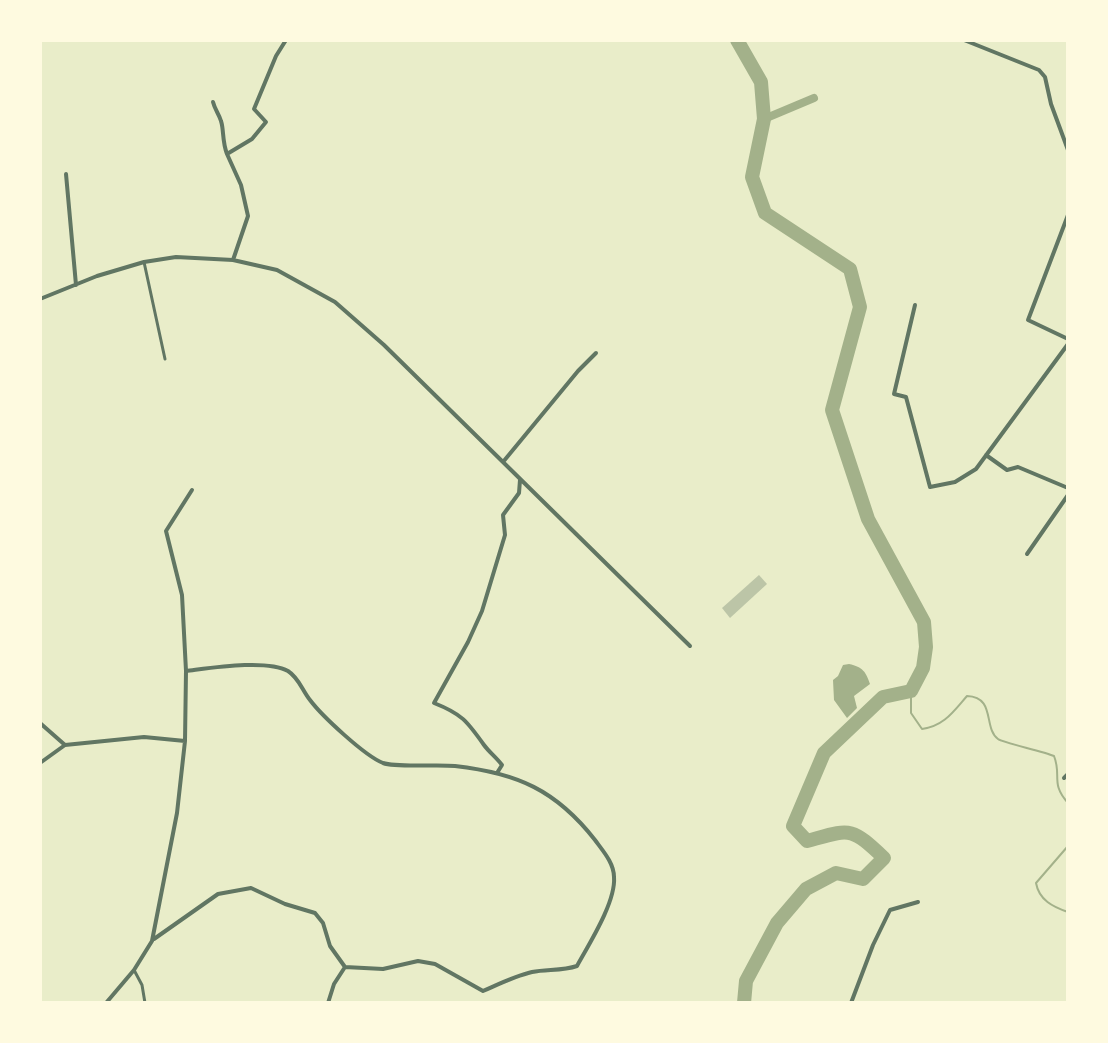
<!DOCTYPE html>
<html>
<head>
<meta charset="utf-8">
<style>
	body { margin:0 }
	#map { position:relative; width:1108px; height:1043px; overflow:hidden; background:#e9edc9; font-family:Arial,sans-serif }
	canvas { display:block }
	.frame { position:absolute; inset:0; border:42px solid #fefae0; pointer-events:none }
</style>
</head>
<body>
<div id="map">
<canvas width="1108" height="1043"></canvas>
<div class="frame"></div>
</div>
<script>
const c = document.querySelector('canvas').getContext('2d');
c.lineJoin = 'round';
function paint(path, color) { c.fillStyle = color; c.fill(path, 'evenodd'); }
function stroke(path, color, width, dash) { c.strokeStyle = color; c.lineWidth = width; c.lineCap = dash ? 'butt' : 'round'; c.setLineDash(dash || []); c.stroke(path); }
paint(new Path2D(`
	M 849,664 C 863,667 866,672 870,684 L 854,696 L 857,708 L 847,718 L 834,700 L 833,680 L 838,676 L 843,665 Z`), '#a3b18a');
stroke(new Path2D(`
	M 911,691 L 911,713 L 922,729 C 944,726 953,712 967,696 C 996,697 983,728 998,739 C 1003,743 1043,751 1054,756 C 1062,776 1050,783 1068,803
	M 1068,846 L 1036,883 C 1039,900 1053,907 1068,912`), '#a3b18a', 2);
stroke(new Path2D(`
	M 764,119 L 814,98`), '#a3b18a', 8);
stroke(new Path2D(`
	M 737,40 L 761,82 L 764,119 L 752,177 L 765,213 L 850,269 L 860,307 L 832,410 L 868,519 L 924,622 L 926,647 L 923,668 L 911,691 L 883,697 L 824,753 L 793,826 L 807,841 C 851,829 850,826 884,858 L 863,879 L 836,873 L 806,889 L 777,923 L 746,981 L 744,1003`), '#a3b18a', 14);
paint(new Path2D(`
	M 759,575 L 767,584 L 730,618 L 722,608 Z`), '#bcc5a7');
stroke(new Path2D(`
	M 144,262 L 165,359
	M 134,970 L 142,985 L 145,1003`), '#617663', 3);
stroke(new Path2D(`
	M 964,40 L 1039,70 L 1045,77 L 1051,104 L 1068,150
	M 213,102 C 215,110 219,114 221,121 C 224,130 222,141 227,154
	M 66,174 L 76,285
	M 1068,215 L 1028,320 L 1068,339
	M 233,260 L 248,216 L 241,185 L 227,154 L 252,139 L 266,122 L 254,109 L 276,56 L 286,40
	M 40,299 L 97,276 L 144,262 L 176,257 L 233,260 L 277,270 L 335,302 L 384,345 L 690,646
	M 915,305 L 894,394 L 906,397 L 930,487 L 955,482 L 976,469 L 1068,344
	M 986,455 L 1007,470 L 1018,467 L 1068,488
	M 503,462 L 578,371 L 596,353
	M 1027,554 L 1068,495
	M 186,671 C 211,668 266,659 288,671 C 299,678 302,690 310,700 C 322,716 365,756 383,763 C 397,768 436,764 455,766 C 517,773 556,790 595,840 C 603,851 614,863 614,877 C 616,902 589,944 577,966 C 562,971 547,969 532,972 C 515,976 499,984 483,991 L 435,964 L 418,961 L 383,969 L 345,967
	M 40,723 L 65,745
	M 40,763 L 65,745 L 144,737 L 185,741
	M 497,773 L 502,765 C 496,757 489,752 484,745 C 467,721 462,714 434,703 L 468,642 L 482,611 L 505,535 L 503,515 L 519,493 L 520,480
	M 1064,778 L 1068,774
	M 154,939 L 218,894 L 251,888 L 285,904 L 315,913 L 323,923 L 330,946 L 345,967 L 334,984 L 328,1003
	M 106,1003 L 134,970 L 152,941 L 177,813 L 185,741 L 186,671 L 182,595 L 166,531 L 192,490
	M 851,1003 L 873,945 L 890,910 L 918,902`), '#617663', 4);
</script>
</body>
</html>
